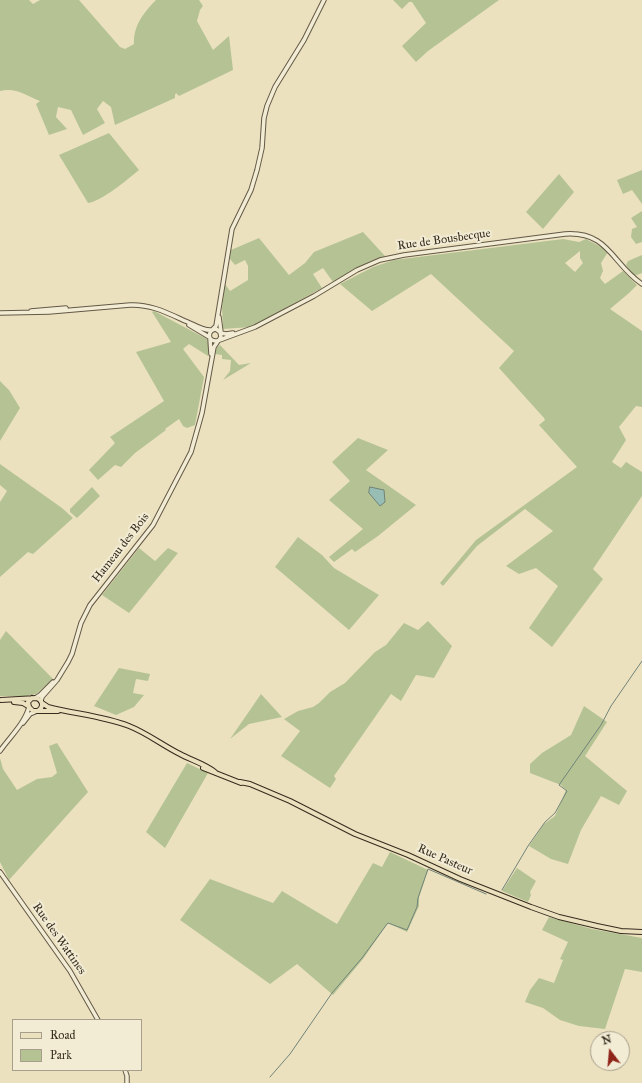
<!DOCTYPE html>
<html>
<head>
<meta charset="utf-8">
<style>
	body { margin:0 }
	#map { position:relative; width:642px; height:1083px; overflow:hidden; background:#ebe1bf; font-family:"IM FELL Great Primer",serif }
	canvas { display:block }
	.legend { position:absolute; left:12px; top:1019px; width:130px; height:52px; box-sizing:border-box; background:#f2ecd5; border:1px solid #a79f8b; margin:0; padding:5px 7px; list-style:none; font-size:12px; color:#362b1d }
	.legend li { display:flex; align-items:center; gap:8px; height:20px }
	.legend b { width:20px; border:1px solid #a79f8b }
	.north { position:absolute; left:590px; top:1031px; width:40px; height:40px; box-sizing:border-box; background:#f2ecd5; border:1px solid #a79f8b; border-radius:50%; rotate:344deg; font-size:11px; font-weight:700; line-height:16px; text-align:center; color:#362b1d }
	.north::after { content:''; display:block; margin:auto; width:14px; height:18px; background:#8f2418; clip-path:polygon(50% 0,100% 100%,50% 72%,0 100%) }
</style>
</head>
<body>
<div id="map">
<canvas width="642" height="1083"></canvas>
<ul class="legend">
<li><b style="height:5px;background:#ebe1bf"></b>Road</li>
<li><b style="height:11px;background:#b5c394"></b>Park</li>
</ul>
<div class="north">N</div>
</div>
<script>
const c = document.querySelector('canvas').getContext('2d');
c.lineJoin = 'round';
function paint(path, color) { c.fillStyle = color; c.fill(path, 'evenodd'); }
function stroke(path, color, width, dash) { c.strokeStyle = color; c.lineWidth = width; c.lineCap = dash ? 'butt' : 'round'; c.setLineDash(dash || []); c.stroke(path); }
function label(font, color, halo, rows, align = 'center') {
  c.font = font + ' "IM FELL Great Primer",serif'; c.lineWidth = 4; c.setLineDash([]); c.textBaseline = 'middle'; c.strokeStyle = halo; c.fillStyle = color; for (const [text, x, y, turn = 0] of rows) {
    c.save(); c.translate(x, y); c.rotate((+turn || 0) * Math.PI / 180); c.textAlign = isNaN(turn) ? turn : align; if (halo) c.strokeText(text, 0, 0); c.fillText(text, 0, 0); c.restore();
  }
}
paint(new Path2D(`
	M 0,0 L 29,0 L 33,4 L 40,0 L 79,0 L 120,47 L 125,49 L 134,44 C 133,26 144,12 156,0 L 199,0 L 203,6 L 200,10 L 197,21 L 213,50 L 229,36 L 233,70 L 179,96 L 176,93 L 175,95 L 175,98 L 115,125 L 111,107 L 103,101 L 97,109 L 105,123 L 83,135 L 71,110 L 58,107 L 56,117 L 67,129 L 49,135 L 36,104 L 40,101 C 25,95 16,87 0,91 Z
	M 393,0 L 499,0 L 428,51 L 416,62 L 402,46 L 426,23 L 412,2 L 409,2 L 402,9 Z
	M 109,133 L 139,170 C 127,180 102,201 88,203 L 59,155 Z
	M 642,170 L 642,204 L 632,190 L 623,194 L 617,180 Z
	M 559,174 L 574,192 L 543,229 L 526,212 Z
	M 642,211 L 642,242 L 636,244 L 631,237 L 632,229 L 637,227 L 631,218 Z
	M 363,232 L 385,256 L 367,263 L 333,282 L 323,268 L 313,274 L 322,288 L 251,327 L 223,329 L 222,308 L 225,284 L 230,291 L 248,280 L 248,266 L 245,260 L 235,265 L 230,259 L 231,250 L 259,238 L 289,275 L 305,263 L 314,252 Z
	M 563,239 L 579,242 L 586,239 L 607,250 L 608,252 L 601,263 L 603,271 L 600,278 L 605,284 L 623,271 L 637,285 L 629,293 L 610,309 L 642,331 L 642,407 L 636,406 L 619,427 L 626,440 L 612,462 L 621,468 L 626,462 L 642,472 L 642,496 L 593,569 L 603,579 L 552,647 L 529,628 L 558,586 L 536,568 L 519,574 L 506,566 L 553,531 L 525,509 L 477,546 L 443,586 L 440,583 L 476,540 L 577,467 L 539,425 L 545,420 L 544,418 L 499,368 L 514,351 L 431,274 L 372,311 L 340,284 L 373,267 L 394,260 ZM 580,251 L 580,258 L 583,263 L 575,272 L 565,263 Z
	M 642,255 L 642,273 L 634,276 L 626,265 L 628,261 Z
	M 154,311 L 207,339 L 209,348 L 208,356 L 189,344 L 183,349 L 204,377 L 195,425 L 187,428 L 183,426 L 179,419 L 165,429 L 166,430 L 135,453 L 121,467 L 115,465 L 98,480 L 89,470 L 115,443 L 110,437 L 164,401 L 136,352 L 171,342 L 152,312 Z
	M 220,345 L 239,365 L 251,363 L 223,380 L 230,371 L 231,360 L 222,359 L 222,355 L 215,354 L 217,347 Z
	M 0,381 L 9,390 L 20,408 L 0,441 Z
	M 358,438 L 388,450 L 366,470 L 416,505 L 378,536 L 355,552 L 352,549 L 334,562 L 329,557 L 363,529 L 329,500 L 350,481 L 332,462 Z
	M 0,464 L 62,508 L 73,518 L 33,554 L 28,552 L 0,577 L 0,502 L 7,491 L 0,485 Z
	M 92,487 L 100,496 L 77,518 L 70,512 L 70,509 Z
	M 298,537 L 322,555 L 334,568 L 379,595 L 349,630 L 275,567 Z
	M 139,548 L 155,561 L 168,548 L 178,553 L 129,613 L 102,595 Z
	M 428,621 L 452,646 L 434,678 L 416,675 L 401,701 L 391,694 L 334,776 L 336,779 L 330,788 L 281,756 L 300,731 L 284,719 L 298,711 L 313,707 L 319,703 L 330,692 L 345,683 L 375,652 L 386,645 L 404,623 L 418,630 Z
	M 6,631 L 53,679 L 36,694 L 26,696 L 0,696 L 0,640 Z
	M 119,668 L 150,674 L 148,681 L 136,679 L 133,693 L 144,695 L 134,707 L 116,715 L 94,706 Z
	M 261,694 L 282,717 L 249,724 L 230,739 Z
	M 584,706 L 607,722 L 585,756 L 627,791 L 619,805 L 601,796 L 581,830 L 568,864 L 551,859 L 529,846 L 544,824 L 555,816 L 566,790 L 561,785 L 530,773 L 530,764 L 542,753 L 571,735 Z
	M 57,743 L 88,792 L 9,880 L 0,862 L 0,758 L 3,769 L 17,790 L 37,779 L 52,777 L 57,773 L 49,746 Z
	M 187,763 L 208,773 L 165,848 L 146,832 Z
	M 390,852 L 428,870 L 419,897 L 419,906 L 407,932 L 388,923 L 363,959 L 333,995 L 297,964 L 270,984 L 180,920 L 210,879 L 273,903 L 282,891 L 337,924 L 373,863 L 382,867 Z
	M 517,868 L 536,881 L 530,892 L 531,895 L 528,902 L 502,891 Z
	M 549,917 L 592,929 L 642,938 L 642,972 L 625,969 L 605,1029 L 579,1026 L 560,1020 L 543,1008 L 525,1002 L 530,990 L 539,978 L 554,983 L 563,960 L 560,959 L 568,942 L 542,930 Z`), '#b5c394');
const water = new Path2D(`
	M 370,487 L 384,490 L 385,502 L 380,506 L 369,493 Z`);
paint(water, '#98bdb5');
stroke(water, '#718378', 1);
stroke(new Path2D(`
	M 502,890 L 528,846 L 545,822 L 555,813 L 567,791 L 559,785 L 601,725 L 611,706 L 642,661
	M 270,1077 L 290,1054 L 332,993 L 362,958 L 387,924 L 388,923 L 407,930 L 417,907 L 418,898 L 428,869 L 486,894`), '#718378', 1);
const minor = new Path2D(`
	M 31,311 L 66,308
	M 0,313 L 49,312 L 130,305 C 153,304 171,315 192,324 C 198,327 205,331 212,330
	M 219,317 L 221,332
	M 189,325 L 209,337
	M 213,329 L 216,326 L 232,229 L 251,190 L 257,170 L 262,148 L 264,118 L 267,106 L 275,87 L 304,40 L 324,0
	M 221,333 L 226,334 L 233,333
	M 210,339 L 211,354
	M 219,340 L 221,337 L 220,332 L 216,329 C 207,330 207,342 217,341 L 255,327 L 314,296 L 357,270 L 380,260 L 404,255 L 565,234 C 609,231 612,264 642,284
	M 35,698 L 40,695 L 53,682
	M 41,701 L 42,697 L 57,680 L 68,662 L 72,654 L 81,623 L 90,605 L 153,525 L 191,452 L 202,413 L 214,347 L 218,341
	M 23,723 L 30,714 L 35,712
	M 0,751 C 9,738 25,723 29,707
	M 0,872 L 70,971 L 98,1020
	M 125,1070 L 127,1076 L 127,1083`);
const major = new Path2D(`
	M 1,700 L 37,698 C 43,701 44,707 38,711 L 33,711 L 29,707 L 28,702 L 32,698
	M 14,702 L 23,703 L 28,706
	M 42,703 L 48,707 C 75,714 103,716 129,726 C 147,733 162,745 180,754 C 191,760 205,764 215,772
	M 39,711 L 58,711
	M 203,768 L 241,783
	M 240,782 L 250,784 L 290,801 L 355,834 L 408,855 L 460,879 L 531,907 L 559,917 L 597,926 L 621,931 L 642,932`);
stroke(minor, '#635846', 5.5);
stroke(major, '#362b1d', 6);
stroke(minor, '#f2ecd5', 3.5);
stroke(major, '#ebe1bf', 4);
label('12px', '#362b1d', '#f2ecd5', [
	["Rue de Bousbecque",444,240,-8],
	["Hameau des Bois",121,548,-52],
	["Rue Pasteur",445,860,24],
	["Rue des Wattines",59,939,55]
]);
</script>
</body>
</html>
